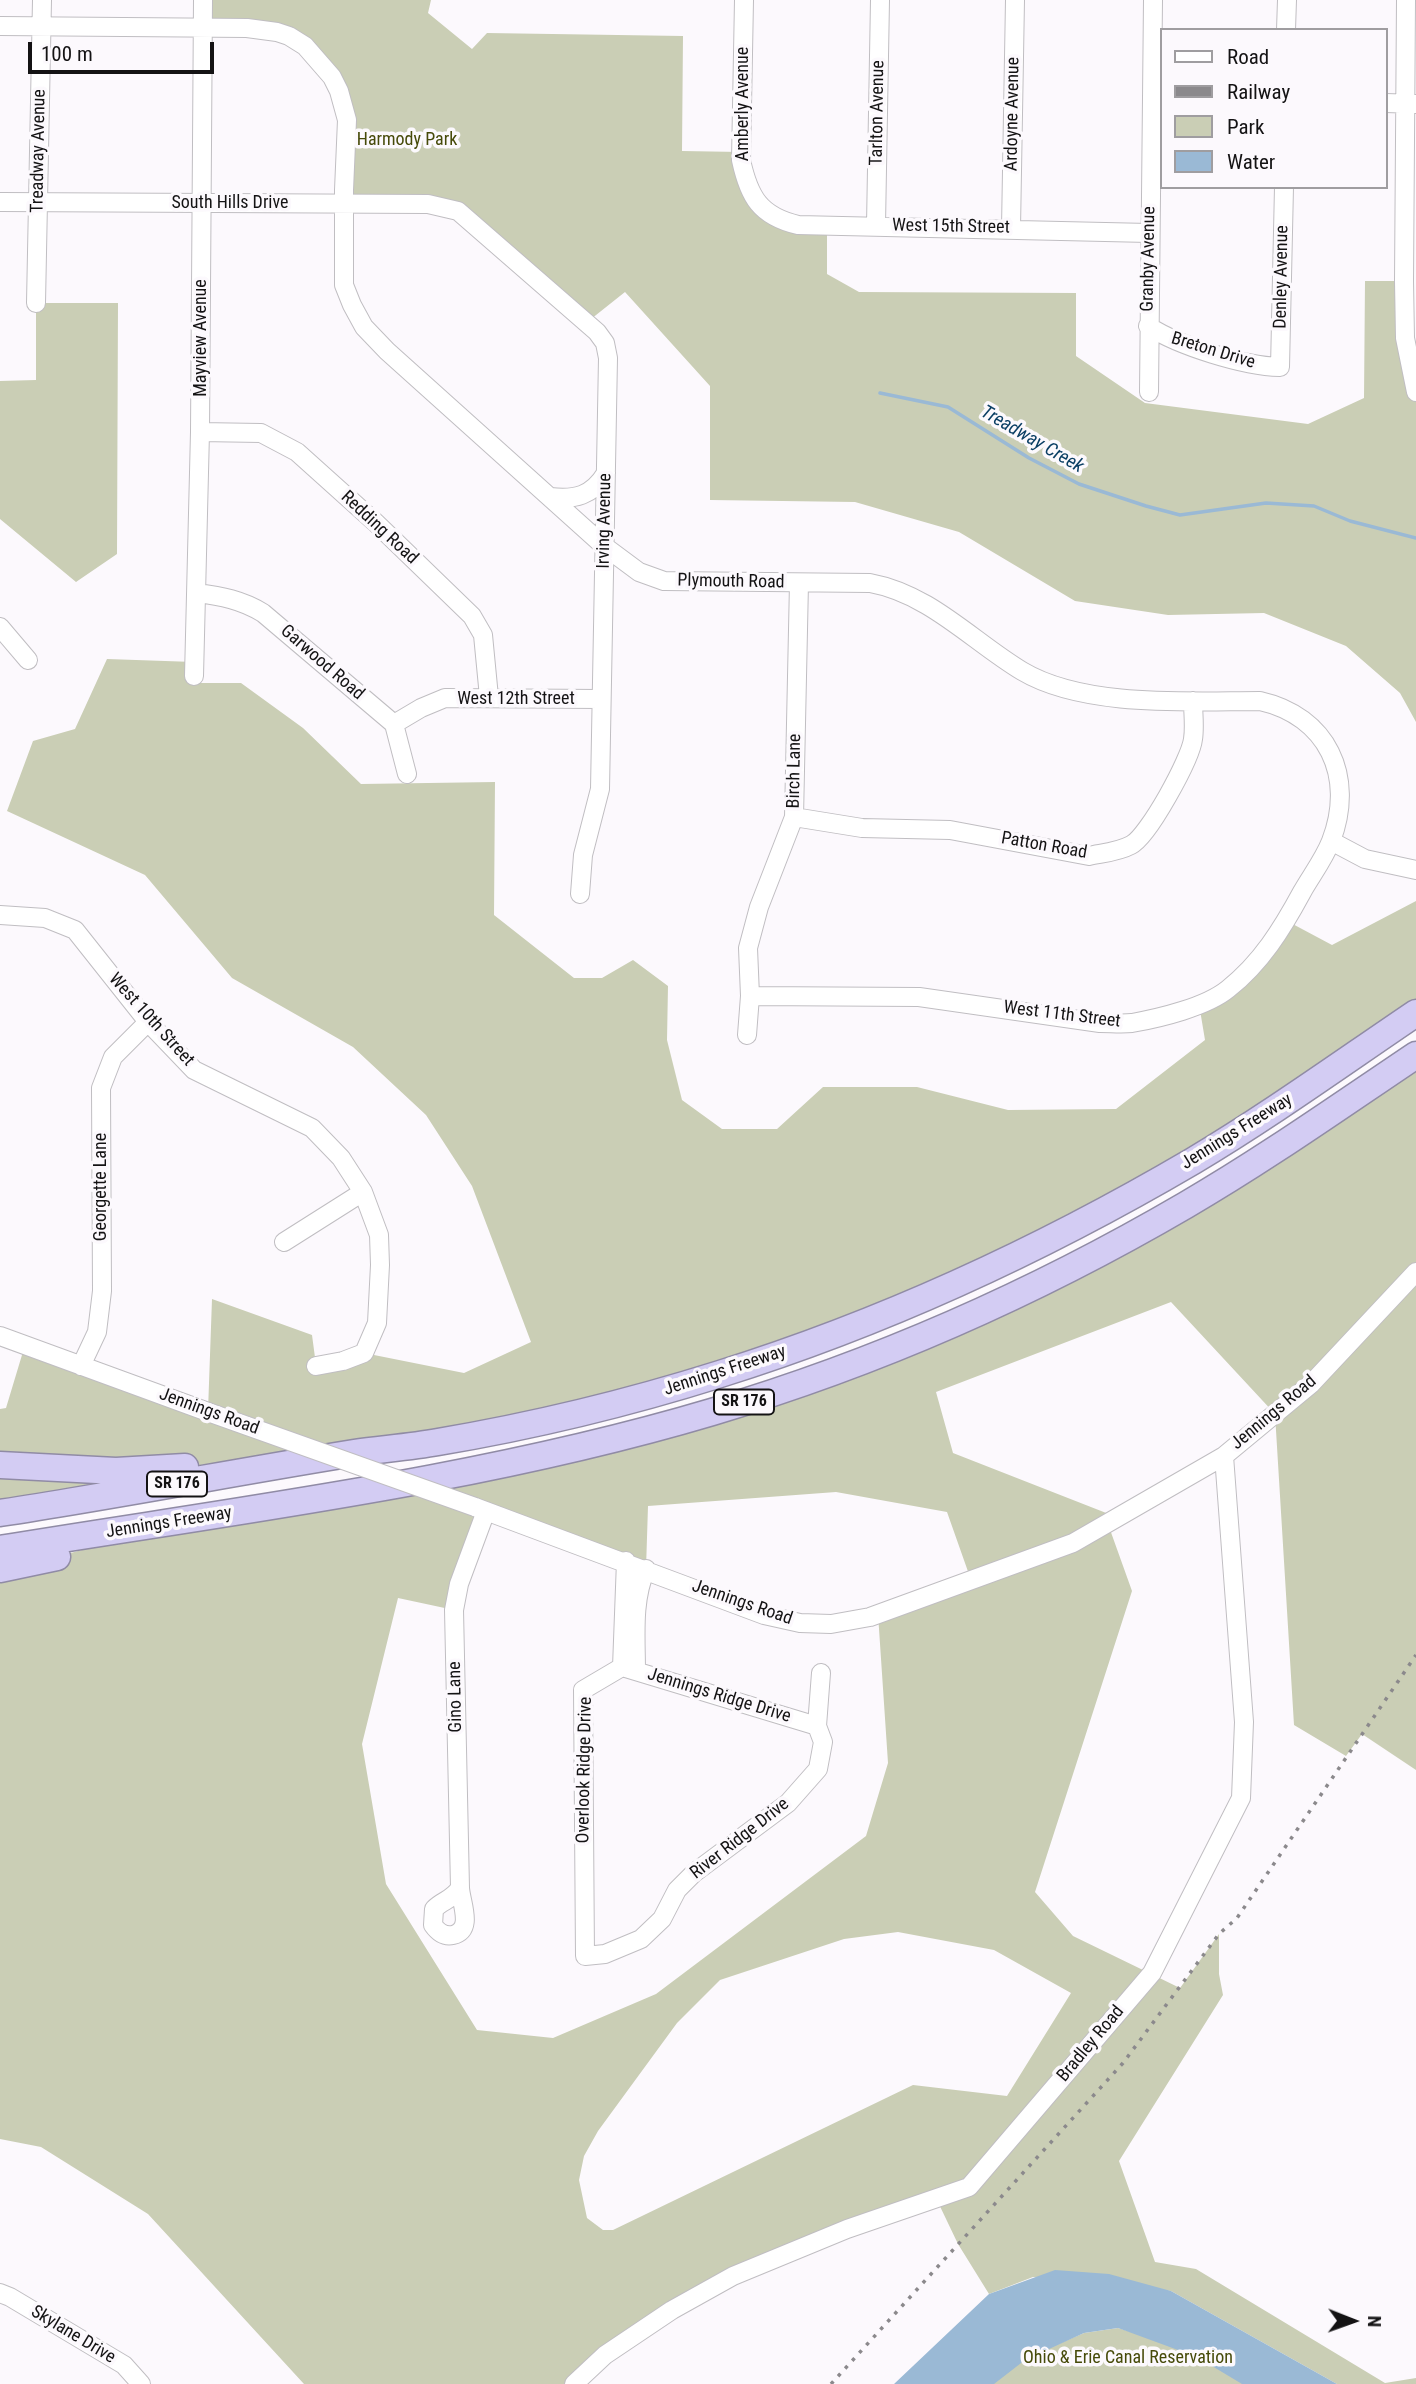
<!DOCTYPE html>
<html>
<head>
<meta charset="utf-8">
<style>
	body { margin:0 }
	#map { position:relative; width:1416px; height:2384px; overflow:hidden; background:#fcf9fd; font-family:"Roboto Condensed",sans-serif }
	canvas { display:block }
	.legend { position:absolute; left:1160px; top:28px; width:228px; height:161px; box-sizing:border-box; background:#fcf9fd; border:2px solid #9f9da0; margin:0; padding:9px 12px; list-style:none; font-size:21px; color:#141314 }
	.legend li { display:flex; align-items:center; gap:14px; height:35px }
	.legend b { width:35px; border:2px solid #9f9da0 }
	.north { position:absolute; left:1318px; top:2286px; width:70px; height:70px; -webkit-text-stroke:5px #fcf9fd; paint-order:stroke; rotate:91deg; font-size:19px; font-weight:700; line-height:28px; text-align:center; color:#141314 }
	.north::after { content:''; display:block; margin:auto; width:24px; height:32px; background:#141314; clip-path:polygon(50% 0,100% 100%,50% 72%,0 100%) }
	.scale { position:absolute; left:28px; top:42px; width:186px; height:32px; box-sizing:border-box; border:4px solid #141314; border-top:0; padding-left:9px; font-size:21px; line-height:24px; white-space:nowrap; color:#141314; -webkit-text-stroke:5px #fcf9fd; paint-order:stroke }
</style>
</head>
<body>
<div id="map">
<canvas width="1416" height="2384"></canvas>
<ul class="legend">
<li><b style="height:9px;background:#fff"></b>Road</li>
<li><b style="height:9px;background:#8b898c"></b>Railway</li>
<li><b style="height:19px;background:#caceb5"></b>Park</li>
<li><b style="height:19px;background:#9ab9d5"></b>Water</li>
</ul>
<div class="north">N</div>
<div class="scale">100 m</div>
</div>
<script>
const c = document.querySelector('canvas').getContext('2d');
c.lineJoin = 'round';
function paint(path, color) { c.fillStyle = color; c.fill(path, 'evenodd'); }
function stroke(path, color, width, dash) { c.strokeStyle = color; c.lineWidth = width; c.lineCap = dash ? 'butt' : 'round'; c.setLineDash(dash || []); c.stroke(path); }
function label(font, color, halo, rows, align = 'center') {
  c.font = font + ' "Roboto Condensed",sans-serif'; c.lineWidth = 7; c.setLineDash([]); c.textBaseline = 'middle'; c.strokeStyle = halo; c.fillStyle = color; for (const [text, x, y, turn = 0] of rows) {
    c.save(); c.translate(x, y); c.rotate((+turn || 0) * Math.PI / 180); c.textAlign = isNaN(turn) ? turn : align; if (halo) c.strokeText(text, 0, 0); c.fillText(text, 0, 0); c.restore();
  }
}
paint(new Path2D(`
	M 203,0 L 431,0 L 428,13 L 472,49 L 487,33 L 683,36 L 682,151 L 741,152 L 758,205 L 827,225 L 827,274 L 859,292 L 1076,293 L 1076,356 L 1145,403 L 1308,424 L 1364,398 L 1365,281 L 1404,281 L 1416,392 L 1416,722 L 1400,693 L 1346,646 L 1264,613 L 1168,615 L 1075,601 L 959,532 L 855,502 L 710,500 L 710,386 L 625,292 L 586,323 L 458,211 L 344,203 L 339,91 L 289,36 L 203,29 Z
	M 36,303 L 118,303 L 117,554 L 76,582 L 0,519 L 0,381 L 36,380 Z
	M 107,659 L 194,662 L 194,683 L 241,683 L 303,728 L 361,784 L 495,782 L 494,915 L 574,978 L 602,978 L 633,960 L 668,986 L 667,1040 L 682,1100 L 722,1129 L 777,1129 L 823,1087 L 917,1087 L 1008,1110 L 1116,1109 L 1205,1040 L 1199,1004 L 1226,991 L 1287,921 L 1332,945 L 1416,901 L 1416,1013 L 1284,1103 L 969,1279 L 611,1405 L 188,1467 L 111,1496 L 0,1513 L 0,1409 L 6,1408 L 25,1345 L 208,1411 L 212,1299 L 312,1335 L 316,1365 L 364,1353 L 464,1373 L 531,1342 L 472,1186 L 426,1115 L 353,1047 L 232,978 L 145,875 L 7,811 L 33,741 L 75,729 Z
	M 1416,1055 L 1416,1770 L 1362,1734 L 1346,1756 L 1294,1725 L 1275,1414 L 1171,1302 L 936,1392 L 953,1453 L 1119,1518 L 1108,1524 L 1132,1591 L 1035,1892 L 1073,1936 L 1180,1988 L 1219,1934 L 1219,1974 L 1223,1995 L 1119,2161 L 1155,2262 L 1196,2269 L 1385,2383 L 1416,2378 L 1416,2384 L 1337,2384 L 1171,2291 L 1033,2277 L 989,2294 L 958,2244 L 936,2198 L 733,2276 L 574,2384 L 304,2384 L 148,2214 L 41,2147 L 0,2139 L 0,1569 L 63,1555 L 112,1542 L 667,1425 L 1051,1278 ZM 836,1492 L 947,1512 L 971,1580 L 878,1614 L 888,1763 L 866,1836 L 656,1994 L 553,2038 L 477,2030 L 386,1884 L 362,1744 L 398,1598 L 454,1610 L 487,1511 L 646,1569 L 648,1506 ZM 898,1932 L 994,1950 L 1071,1993 L 1007,2096 L 913,2085 L 613,2230 L 603,2230 L 587,2218 L 579,2180 L 584,2156 L 598,2131 L 677,2023 L 720,1980 L 844,1939 Z
	M 1118,2328 L 1206,2355 L 1243,2384 L 977,2384 L 991,2373 L 1084,2333 Z`), '#caceb5');
paint(new Path2D(`
	M 1055,2270 L 1109,2274 L 1171,2291 L 1337,2384 L 1242,2384 L 1197,2357 L 1118,2328 L 1084,2333 L 1025,2360 L 994,2384 L 894,2384 L 989,2294 Z`), '#9ab9d5');
stroke(new Path2D(`
	M 880,393 L 948,407 L 1029,458 L 1079,484 L 1146,506 L 1180,515 L 1266,503 L 1314,506 L 1350,521 L 1416,538`), '#9ab9d5', 3.5);
const minor = new Path2D(`
	M 744,0 L 741,160 C 749,197 760,216 798,225 L 1149,233
	M 1406,0 L 1404,281 L 1405,338 L 1416,392
	M 0,26 L 247,28 L 277,32 L 289,36 L 305,46 L 332,77 L 339,91 L 347,120 L 344,190 L 344,285 L 352,305 L 364,327 L 387,351 L 604,546 L 639,572 L 664,581 L 870,583 C 930,594 972,641 1022,671 C 1084,708 1189,701 1260,701 C 1327,716 1356,776 1331,841 C 1324,859 1311,876 1302,892 C 1282,929 1261,963 1228,989 C 1206,1007 1160,1018 1132,1023 C 1122,1024 1111,1023 1100,1023 L 919,997 L 750,996
	M 1286,30 L 1287,0
	M 1386,103 L 1416,104
	M 0,202 L 428,204 L 458,211 L 597,332 L 605,343 L 608,358 L 600,789 L 583,855 L 580,894
	M 876,225 L 880,0
	M 1011,228 L 1015,0
	M 36,303 L 42,0
	M 1148,326 C 1179,346 1243,366 1280,367 L 1284,187
	M 1149,392 L 1153,0
	M 200,432 L 261,433 L 297,452 L 376,523 L 472,616 L 483,635 L 489,697
	M 550,497 C 575,500 592,496 606,473
	M 197,593 C 221,596 242,600 263,613 L 394,724 L 407,774
	M 0,627 L 28,660
	M 194,676 L 200,432 L 203,0
	M 394,724 L 421,708 L 445,698 L 601,699
	M 794,817 L 862,828 L 950,830 L 1089,856 C 1103,853 1118,852 1131,845 C 1148,837 1191,758 1193,739 C 1195,727 1193,713 1193,701
	M 1331,841 L 1365,859 L 1416,870
	M 0,915 L 45,918 L 75,930 L 148,1022 L 194,1070 L 312,1128 L 341,1158 L 363,1192 L 379,1235 L 380,1265 L 377,1323 L 364,1353 L 343,1361 L 316,1366
	M 747,1035 L 750,996 L 748,948 L 759,907 L 794,817 L 799,583
	M 284,1242 L 363,1192
	M 0,1336 L 208,1412
	M 81,1366 L 97,1332 L 102,1291 L 101,1088 L 113,1057 L 148,1022
	M 475,1507 L 764,1615 L 800,1623 L 831,1624 L 870,1617 L 1073,1543 L 1224,1456 L 1311,1384 L 1416,1272
	M 622,1667 L 583,1690 L 585,1956 L 605,1954 L 641,1939 L 662,1919 L 677,1890 L 694,1873 L 788,1803 L 818,1769 L 823,1742 L 817,1726 L 821,1673
	M 622,1667 L 817,1726
	M 622,1667 L 626,1561
	M 636,1671 C 636,1637 632,1601 646,1569
	M 460,1888 C 452,1900 443,1900 434,1909 L 433,1925 C 438,1932 444,1937 453,1935 C 474,1930 461,1903 460,1888 L 454,1610 L 459,1584 L 486,1511
	M 0,2293 L 10,2297 L 124,2365 L 141,2384
	M 574,2384 L 605,2355 L 672,2310 L 733,2276 L 847,2229 L 969,2187 L 1152,1973 L 1241,1798 L 1244,1722 L 1224,1456`);
const highway = new Path2D(`
	M 0,1465 L 116,1471 L 185,1467
	M 0,1513 C 118,1495 236,1472 354,1453 C 382,1449 410,1447 438,1442 C 533,1426 628,1403 720,1374 C 886,1322 1043,1249 1193,1161 C 1270,1115 1342,1063 1416,1013
	M 0,1549 C 238,1510 480,1481 712,1412 C 877,1363 1037,1292 1186,1205 C 1265,1159 1340,1106 1416,1055
	M 0,1569 L 57,1557`);
stroke(minor, '#c0bec2', 20);
stroke(highway, '#908ba5', 29);
stroke(minor, '#fff', 18);
stroke(highway, '#d3ccf3', 26);
stroke(new Path2D(`
	M 831,2384 L 1123,2063 L 1219,1934 L 1237,1918 L 1416,1655`), '#8b898c', 3.5, [3.5, 7]);
const minorBridge = new Path2D(`
	M 208,1412 L 475,1507`);
stroke(minorBridge, '#c0bec2', 20, []);
stroke(minorBridge, '#fff', 18);
for (const [x, y, w] of [
	[744,1402,60],
	[177,1484,60]
]) { const box = new Path2D(); box.roundRect(x - w / 2, y - 12.5, w, 25, 5); c.fillStyle = '#fcf9fd'; c.fill(box); stroke(box, '#141314', 2); }
label('bold 16px', '#141314', null, [
	["SR 176",744,1402],
	["SR 176",177,1484]
]);
label('18px', '#141314', '#fcf9fd', [
	["Amberly Avenue",743,104,-90],
	["Tarlton Avenue",878,113,-89],
	["Ardoyne Avenue",1013,114,-89],
	["Treadway Avenue",39,151,-89],
	["South Hills Drive",230,203],
	["West 15th Street",951,227,1],
	["Granby Avenue",1149,259,-89],
	["Denley Avenue",1282,277,-89],
	["Mayview Avenue",201,338,-90],
	["Breton Drive",1213,351,17],
	["Irving Avenue",605,521,-89],
	["Redding Road",379,528,43],
	["Plymouth Road",731,582,1],
	["Garwood Road",322,663,41],
	["West 12th Street",516,699],
	["Birch Lane",795,771,-89],
	["Patton Road",1044,846,10],
	["West 11th Street",1062,1015,7],
	["West 10th Street",151,1020,48],
	["Jennings Freeway",1237,1132,-32],
	["Georgette Lane",101,1187,-90],
	["Jennings Freeway",725,1371,-18],
	["Jennings Road",209,1412,20],
	["Jennings Road",1274,1413,-40],
	["Jennings Freeway",169,1523,-9],
	["Jennings Road",742,1603,19],
	["Jennings Ridge Drive",719,1696,17],
	["Gino Lane",456,1697,-91],
	["Overlook Ridge Drive",585,1770,-89],
	["River Ridge Drive",740,1839,-38],
	["Bradley Road",1091,2044,-50],
	["Skylane Drive",73,2335,31]
]);
label('18px', '#464a09', '#fcf9fd', [
	["Harmody Park",407,140],
	["Ohio & Erie Canal Reservation",1128,2358]
]);
label('italic 19px', '#0b3f64', '#fcf9fd', [
	["Treadway Creek",1032,440,30]
]);
</script>
</body>
</html>
